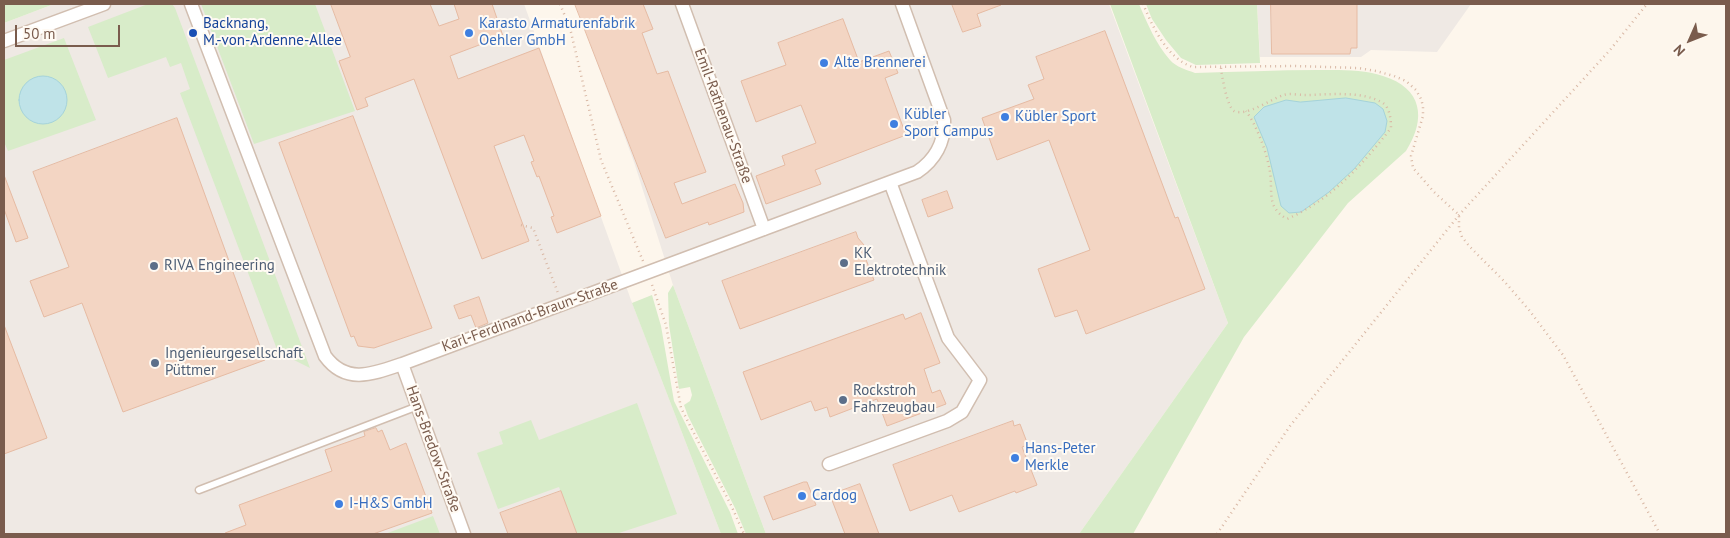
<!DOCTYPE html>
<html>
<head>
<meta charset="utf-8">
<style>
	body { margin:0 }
	#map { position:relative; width:1730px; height:538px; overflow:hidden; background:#fdf6ec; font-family:"PT Sans",sans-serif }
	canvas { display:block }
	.frame { position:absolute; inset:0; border:5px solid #7a5c4d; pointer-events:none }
	.north { position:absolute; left:1665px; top:15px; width:50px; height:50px; -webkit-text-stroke:4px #fffaf3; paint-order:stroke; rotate:226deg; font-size:14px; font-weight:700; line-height:20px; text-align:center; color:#7a5c4d }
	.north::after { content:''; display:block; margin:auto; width:18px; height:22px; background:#7a5c4d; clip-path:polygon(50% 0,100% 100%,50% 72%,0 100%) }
	.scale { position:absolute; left:15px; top:25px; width:105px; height:22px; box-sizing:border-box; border:2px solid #7a5c4d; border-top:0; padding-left:6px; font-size:15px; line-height:18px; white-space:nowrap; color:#7a5c4d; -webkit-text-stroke:4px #fffaf3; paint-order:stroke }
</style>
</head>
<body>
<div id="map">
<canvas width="1730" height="538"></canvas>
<div class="frame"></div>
<div class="north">N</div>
<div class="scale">50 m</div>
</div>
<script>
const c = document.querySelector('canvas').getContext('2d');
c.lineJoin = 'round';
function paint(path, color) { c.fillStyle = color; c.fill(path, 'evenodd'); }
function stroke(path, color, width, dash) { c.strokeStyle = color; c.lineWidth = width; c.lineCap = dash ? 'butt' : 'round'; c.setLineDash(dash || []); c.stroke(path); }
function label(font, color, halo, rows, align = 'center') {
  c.font = font + ' "PT Sans",sans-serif'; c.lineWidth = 4; c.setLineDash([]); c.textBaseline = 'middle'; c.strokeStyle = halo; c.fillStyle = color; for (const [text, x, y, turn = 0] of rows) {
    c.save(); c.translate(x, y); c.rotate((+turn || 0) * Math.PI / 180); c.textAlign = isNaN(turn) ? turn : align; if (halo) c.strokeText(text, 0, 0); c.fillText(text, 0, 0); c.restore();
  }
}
paint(new Path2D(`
	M 54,4 L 524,4 L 631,300 L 721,534 L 4,534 L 4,23 Z
	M 575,4 L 1109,4 L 1228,323 L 1079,534 L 766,534 L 673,285 L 634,162 Z
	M 1257,4 L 1471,4 L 1437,52 L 1371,50 L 1361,57 L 1260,57 Z`), '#efe9e4');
paint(new Path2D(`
	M 4,4 L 54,4 L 4,23 Z
	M 148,4 L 172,4 L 175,8 L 310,368 L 278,352 L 180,93 L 190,89 L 181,63 L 170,67 L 166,57 L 108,78 L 88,27 Z
	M 201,4 L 315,4 L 355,111 L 254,144 Z
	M 1110,4 L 1139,4 C 1147,23 1156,44 1170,60 C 1176,67 1187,70 1195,73 C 1236,72 1277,70 1318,70 C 1339,70 1363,69 1383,76 C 1422,88 1427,118 1406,151 L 1348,203 L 1244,337 L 1133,534 L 1079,534 L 1228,323 Z
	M 1146,4 L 1257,4 L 1260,63 L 1196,65 L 1181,58 L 1166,40 L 1152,19 Z
	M 64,38 L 96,120 L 8,151 L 4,142 L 4,60 Z
	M 673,285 L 766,534 L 746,534 L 735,508 L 688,416 L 684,405 L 690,401 L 692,395 L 690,387 L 679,389 L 669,325 L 668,293 Z
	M 652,295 L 661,326 L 674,401 L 730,512 L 738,534 L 721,534 L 632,303 Z
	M 637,403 L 677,514 L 616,534 L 577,534 L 559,487 L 498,509 L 477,453 L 503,444 L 499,432 L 531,420 L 539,440 Z
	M 433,516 L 440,534 L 385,534 Z`), '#d8ecc9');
const water = new Path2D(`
	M19 100a24 24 0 1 1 48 0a24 24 0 1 1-48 0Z
	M 1346,98 L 1375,103 L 1383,109 L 1387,121 L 1385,132 L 1354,169 L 1329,192 L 1301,212 L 1289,213 L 1281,206 L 1267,148 L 1254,117 L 1264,107 L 1286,100 L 1300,102 Z`);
paint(water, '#bfe3e8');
stroke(water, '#a5d3da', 1);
const building = new Path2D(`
	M 331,4 L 430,4 L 439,26 L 459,19 L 454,4 L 492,4 L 503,36 L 450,56 L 458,79 L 539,48 L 601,216 L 557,233 L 551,217 L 554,216 L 539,176 L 537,177 L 531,162 L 534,161 L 524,135 L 494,146 L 529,241 L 482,259 L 414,79 L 365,98 L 368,106 L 357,110 L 339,61 L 350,57 Z
	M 575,4 L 643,4 L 653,29 L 642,33 L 657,74 L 668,71 L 706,172 L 674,183 L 682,204 L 735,184 L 743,203 L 744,212 L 709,225 L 708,222 L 666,238 Z
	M 952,4 L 1001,4 L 1001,5 L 977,14 L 981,26 L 963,32 Z
	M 1271,4 L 1357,4 L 1357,48 L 1351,48 L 1350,54 L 1272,54 Z
	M 843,19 L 859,62 L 889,51 L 898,73 L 885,78 L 906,135 L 815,170 L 821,184 L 766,204 L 756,176 L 785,165 L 782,156 L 816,143 L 801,105 L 756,122 L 741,81 L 786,65 L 778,43 Z
	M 1105,31 L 1175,218 L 1178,217 L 1205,289 L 1086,334 L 1077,310 L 1055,317 L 1038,269 L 1090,250 L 1049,140 L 997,160 L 982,118 L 1034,99 L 1028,85 L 1044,79 L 1036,57 Z
	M 353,116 L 432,328 L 374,348 L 358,346 L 354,336 L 351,337 L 279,143 Z
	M 177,118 L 265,360 L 123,412 L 82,303 L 44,317 L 30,281 L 69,267 L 33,172 Z
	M 4,175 L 28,238 L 16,242 L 4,209 Z
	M 947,191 L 953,208 L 928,217 L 922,200 Z
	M 856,232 L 858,238 L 864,245 L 865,257 L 874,280 L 740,329 L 722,281 Z
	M 479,297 L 488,323 L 476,328 L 471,315 L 459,319 L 454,306 Z
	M 921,313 L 940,363 L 924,369 L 932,393 L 940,390 L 946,404 L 887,426 L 877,399 L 830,417 L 827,407 L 815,411 L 811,401 L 761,420 L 743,372 L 903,314 L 905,319 Z
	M 4,325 L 47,438 L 4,454 Z
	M 1013,421 L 1014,426 L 1020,424 L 1028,445 L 1022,447 L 1037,485 L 1016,493 L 1015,491 L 959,512 L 952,495 L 910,511 L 893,465 Z
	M 376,428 L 378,432 L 382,430 L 390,450 L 406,443 L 432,513 L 373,534 L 225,534 L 225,533 L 246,525 L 239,505 L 332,471 L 325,450 L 365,436 L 364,432 Z
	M 804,482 L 807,482 L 816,505 L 773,520 L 764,497 Z
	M 860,484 L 879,534 L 845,534 L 830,495 Z
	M 561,491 L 577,534 L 508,534 L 500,513 Z`);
paint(building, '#f3d5c3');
stroke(building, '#e6bba3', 1);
const service = new Path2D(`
	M 199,490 L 418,406`);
const minor = new Path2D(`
	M 191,4 L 325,356 C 346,385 373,374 402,364 L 917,172 C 935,160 945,142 944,120 L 902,4
	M 682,4 L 764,229
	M 4,41 L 104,4
	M 402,364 L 464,534
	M 829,464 L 947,421 L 962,412 L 980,380 L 948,338 L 890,182`);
stroke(service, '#d1beb0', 9);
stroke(minor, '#d1beb0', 15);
stroke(new Path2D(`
	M 560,4 L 570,28 L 601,160 L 643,261
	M 1143,4 C 1153,27 1167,59 1193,67 L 1296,66 L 1358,68 L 1376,71 L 1394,76 L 1406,81 L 1416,90 L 1421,99 L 1423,106 L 1423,116 L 1411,156 L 1413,168 L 1434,192 L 1459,215 L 1459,228 L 1462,237 L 1470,247 L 1504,281 L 1529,310 L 1563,355 L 1660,534
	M 1221,68 C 1222,76 1227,107 1234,111 C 1247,117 1272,98 1284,95 C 1290,93 1298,95 1304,95 C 1327,95 1362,90 1383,103 C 1390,108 1391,120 1391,128 C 1363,164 1331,200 1287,219 C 1266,207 1273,192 1270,172 C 1267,153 1257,126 1246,111
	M 521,225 L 533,228 L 558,293
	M 652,285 L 666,325 L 681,408 L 731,505 L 744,534
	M 1217,534 L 1290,426 L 1459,215 L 1610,50 L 1647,4`), '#d9b8a5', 2.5, [1, 4]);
stroke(service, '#fff', 6);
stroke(minor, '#fff', 12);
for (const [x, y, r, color] of [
	[193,33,5,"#1a4fb4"],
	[469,33,5,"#3f7fe0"],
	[824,63,5,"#3f7fe0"],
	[1005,117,5,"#3f7fe0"],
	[894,124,5,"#3f7fe0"],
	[844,263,5,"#5c6f8a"],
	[154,266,5,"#5c6f8a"],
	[155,363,5,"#5c6f8a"],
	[843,400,5,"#5c6f8a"],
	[1015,458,5,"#3f7fe0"],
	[802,496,5,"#3f7fe0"],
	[339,504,5,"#3f7fe0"]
]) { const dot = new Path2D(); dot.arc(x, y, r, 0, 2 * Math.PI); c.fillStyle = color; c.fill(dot); stroke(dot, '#fffaf3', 2); }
label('15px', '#164399', '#fffaf3', [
	["Backnang,",203,24],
	["M.-von-Ardenne-Allee",203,41]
], 'left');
label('15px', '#366cbe', '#fffaf3', [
	["Karasto Armaturenfabrik",479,24],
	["Oehler GmbH",479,41],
	["Alte Brennerei",834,63],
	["Kübler",904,115],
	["Sport Campus",904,132],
	["Kübler Sport",1015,117],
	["Hans-Peter",1025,449],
	["Merkle",1025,466],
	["Cardog",812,496],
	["I-H&S GmbH",349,504]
], 'left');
label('15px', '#7a5c4d', '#fffaf3', [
	["Emil-Rathenau-Straße",723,116,70],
	["Karl-Ferdinand-Braun-Straße",530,316,-20],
	["Hans-Bredow-Straße",433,449,70]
]);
label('15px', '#4e5e75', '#fffaf3', [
	["KK",854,254],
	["Elektrotechnik",854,271],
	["RIVA Engineering",164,266],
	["Ingenieurgesellschaft",165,354],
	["Püttmer",165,371],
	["Rockstroh",853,391],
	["Fahrzeugbau",853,408]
], 'left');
</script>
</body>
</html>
